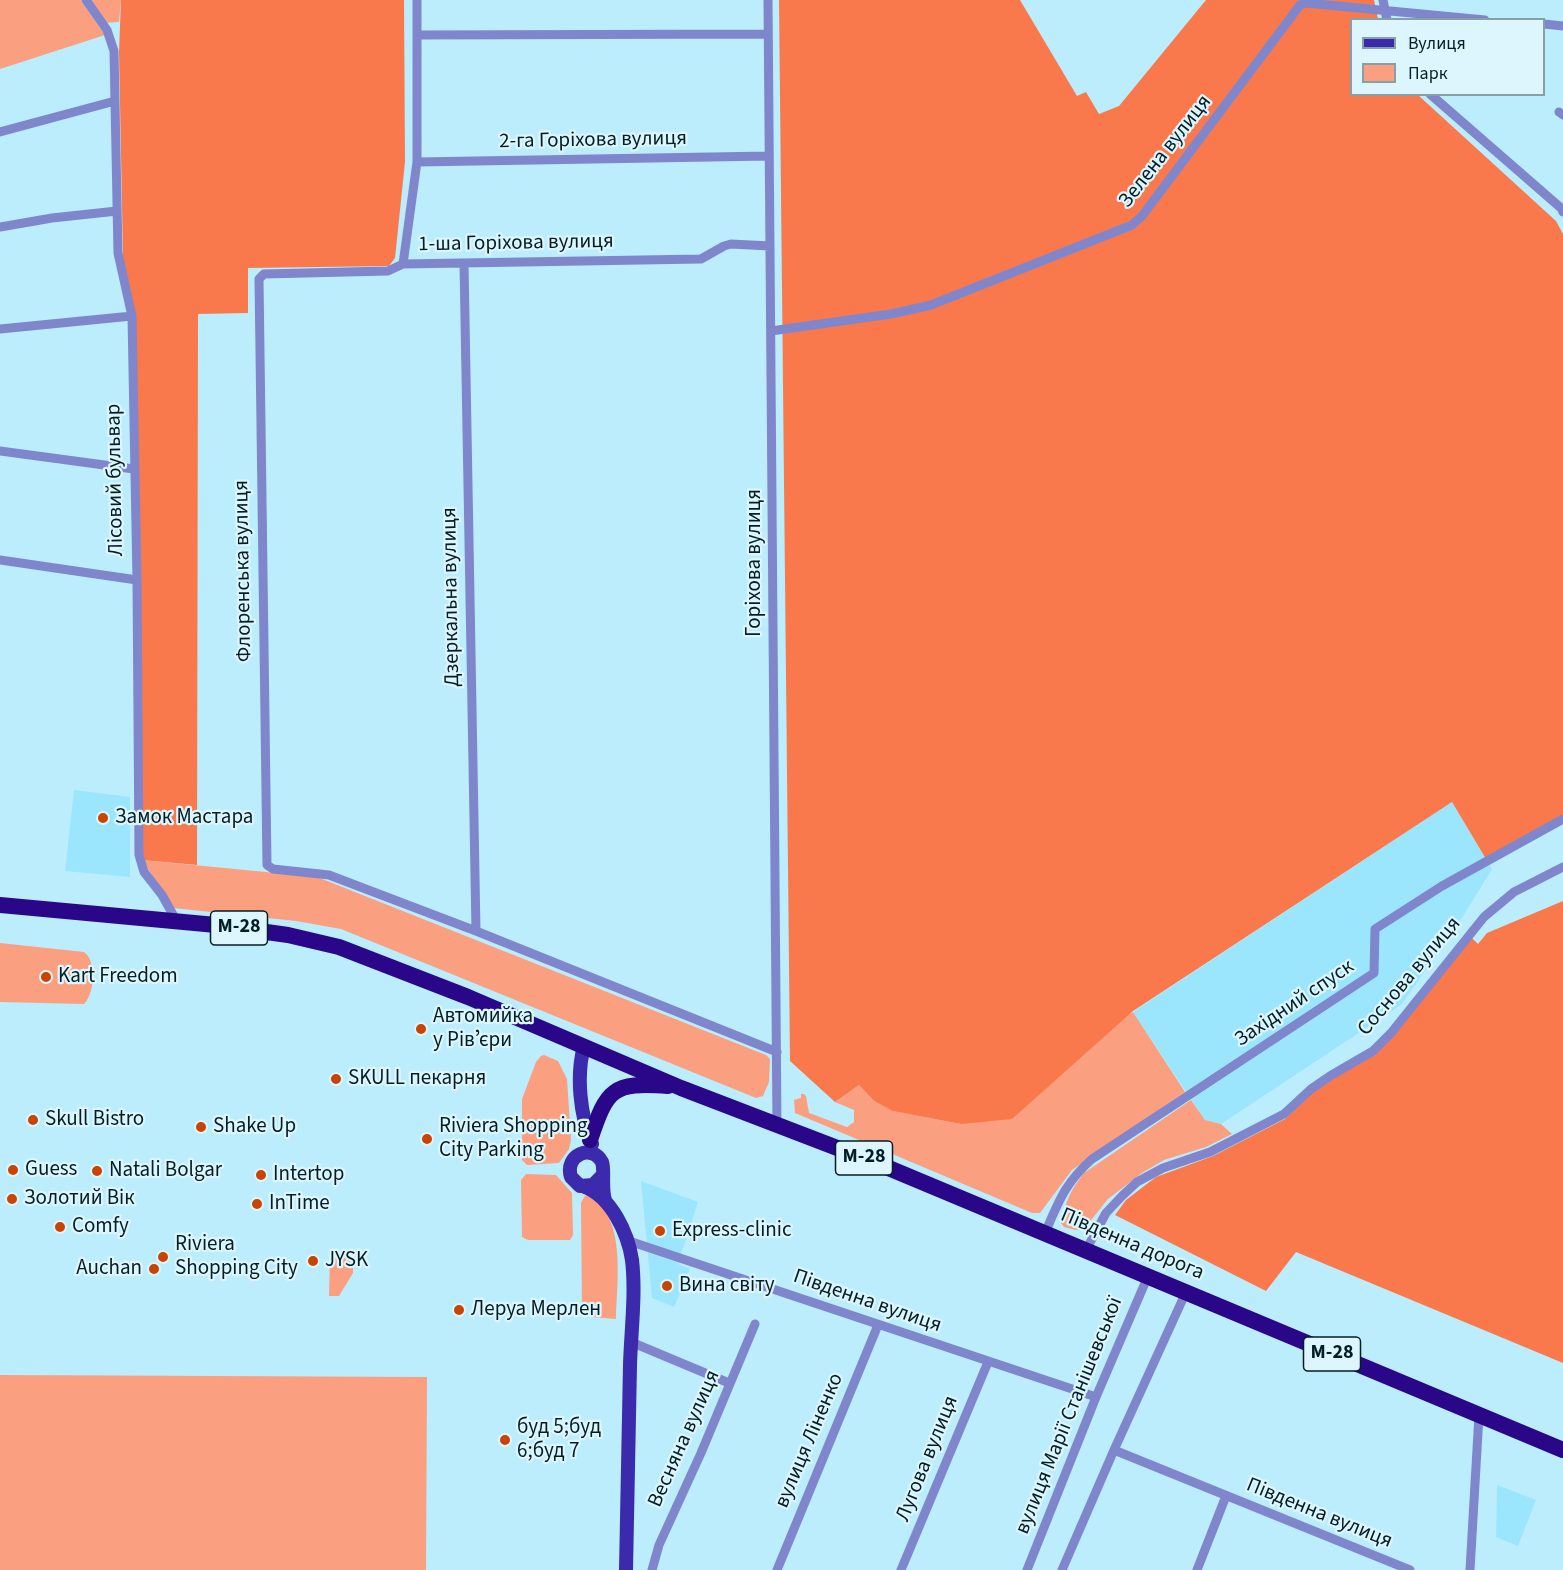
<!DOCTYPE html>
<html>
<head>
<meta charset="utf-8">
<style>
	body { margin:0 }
	#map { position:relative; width:1563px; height:1570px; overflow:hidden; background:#bbedfd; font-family:"Source Sans 3",sans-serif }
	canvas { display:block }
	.legend { position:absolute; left:1350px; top:18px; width:195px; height:78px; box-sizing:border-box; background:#ddf6fd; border:2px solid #86a0a7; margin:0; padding:8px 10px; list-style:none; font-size:18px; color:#041e26 }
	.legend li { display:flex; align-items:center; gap:12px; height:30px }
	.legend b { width:30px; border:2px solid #86a0a7 }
</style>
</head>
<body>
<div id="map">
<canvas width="1563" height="1570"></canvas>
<ul class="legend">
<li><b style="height:8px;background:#3b2aab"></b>Вулиця</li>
<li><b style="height:16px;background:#fb9f81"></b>Парк</li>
</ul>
</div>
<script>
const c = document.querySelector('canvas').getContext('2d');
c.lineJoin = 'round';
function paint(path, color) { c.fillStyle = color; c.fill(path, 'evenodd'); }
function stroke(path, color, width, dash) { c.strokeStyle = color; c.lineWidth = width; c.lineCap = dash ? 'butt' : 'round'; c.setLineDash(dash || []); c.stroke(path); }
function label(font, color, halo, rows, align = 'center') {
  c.font = font + ' "Source Sans 3",sans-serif'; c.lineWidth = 4.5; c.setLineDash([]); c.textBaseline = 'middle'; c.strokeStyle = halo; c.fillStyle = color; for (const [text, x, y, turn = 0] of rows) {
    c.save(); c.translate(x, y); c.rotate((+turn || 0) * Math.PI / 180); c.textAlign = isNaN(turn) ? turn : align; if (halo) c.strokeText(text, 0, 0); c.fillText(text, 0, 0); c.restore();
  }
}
paint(new Path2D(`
	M 74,790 L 130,797 L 130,877 L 65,871 Z
	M 1452,802 L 1492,869 L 1457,926 L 1401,1005 L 1221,1124 L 1205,1120 L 1133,1012 Z
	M 641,1181 L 698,1202 L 678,1264 L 690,1269 L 674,1307 L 652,1298 Z
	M 1497,1485 L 1536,1500 L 1518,1546 L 1496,1537 Z`), '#9ce6fd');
paint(new Path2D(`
	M 0,0 L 81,0 L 105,35 L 0,69 Z
	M 90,0 L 121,0 L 119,22 L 104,23 Z
	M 142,860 L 317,877 L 766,1055 L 770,1059 L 769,1082 L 763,1096 L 756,1098 L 341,929 L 296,921 L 173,908 Z
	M 0,943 L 84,952 C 97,961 95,993 84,1004 L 0,1002 Z
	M 1133,1012 L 1185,1092 L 1072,1170 L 1040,1213 L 1032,1213 L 795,1113 L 794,1100 L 801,1098 L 801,1094 L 804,1094 L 806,1096 L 809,1113 L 847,1127 L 854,1122 L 854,1110 L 835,1102 L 859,1085 L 874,1101 L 894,1111 L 961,1124 Z
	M 544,1055 L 558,1061 L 567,1079 L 571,1140 L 569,1149 L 559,1163 L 527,1165 L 522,1160 L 522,1099 L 536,1062 L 541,1056 Z
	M 1191,1100 L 1205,1120 L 1221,1124 L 1232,1134 L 1206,1147 L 1164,1160 L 1142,1173 L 1108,1199 L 1084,1229 L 1076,1230 L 1064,1227 L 1061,1223 C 1065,1203 1071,1189 1084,1173 Z
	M 526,1174 L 556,1175 L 572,1193 L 573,1235 L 570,1240 L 528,1240 L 522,1237 L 521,1180 Z
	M 588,1194 C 627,1216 617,1281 616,1319 L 592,1317 L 582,1311 L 581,1203 L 584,1197 Z
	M 330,1256 L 353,1257 L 353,1273 L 339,1296 L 329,1296 Z
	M 0,1375 L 427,1377 L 426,1570 L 0,1570 Z`), '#fb9f81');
paint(new Path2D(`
	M 121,0 L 404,0 L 405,162 L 395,258 L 389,266 L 248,268 L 248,313 L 198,314 L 197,865 L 142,860 L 134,317 L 123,257 L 119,52 Z
	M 779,0 L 1020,0 L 1077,96 L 1086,92 L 1099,114 L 1119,106 L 1206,0 L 1374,0 L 1378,19 L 1352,20 L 1352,94 L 1418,95 L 1556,221 L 1563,234 L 1563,815 L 1486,859 L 1452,802 L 1133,1011 L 1012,1119 L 961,1124 L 893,1111 L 874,1101 L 859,1085 L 835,1102 L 790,1061 Z
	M 1563,901 L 1563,1363 L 1296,1252 L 1266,1291 L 1115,1215 L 1126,1200 L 1156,1177 L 1213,1156 L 1285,1119 L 1325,1081 L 1372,1053 L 1470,936 L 1478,944 L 1487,933 Z`), '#f9794d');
stroke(new Path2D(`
	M 86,0 L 107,30 L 114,51 L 118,253 L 132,316 L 137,580 L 139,855 L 144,872 L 162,895 L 176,920
	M 768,0 L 777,1126
	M 1383,0 L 1387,20
	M 1544,24 L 1563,26
	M 418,35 L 768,34
	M 1430,94 L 1561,208 L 1563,212
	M 1559,112 L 1563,115
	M 0,132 L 115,101
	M 417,162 L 769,156
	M 0,227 L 52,218 L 117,211
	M 770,246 L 731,244 L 724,246 L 701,259 L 403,264 L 388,271 L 264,274 L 259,279 L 267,865 L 273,869 L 329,875 L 476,931 L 777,1052
	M 464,263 L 476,931
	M 403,264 L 417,162 L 417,0
	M 0,329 L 132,316
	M 771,331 L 891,314 L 931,305 L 1132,225 L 1142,216 L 1300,5 L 1306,3 L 1485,20
	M 0,451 L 134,469
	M 0,560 L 137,580
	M 1045,1233 C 1059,1201 1065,1183 1092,1159 L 1374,973 L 1375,929 L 1442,886 L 1563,819
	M 626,1240 L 1096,1397
	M 1086,1250 L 1106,1213 L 1122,1196 L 1137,1182 L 1163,1168 L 1210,1152 L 1284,1114 L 1311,1089 L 1330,1076 L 1373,1051 L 1391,1033 L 1484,917 L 1514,892 L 1563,867
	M 631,1342 L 729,1383
	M 1114,1450 L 1410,1570
	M 652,1570 L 659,1545 L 701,1453 L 755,1324
	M 777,1570 L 878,1325
	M 901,1570 L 988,1362
	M 1027,1570 L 1096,1397 L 1148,1276
	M 1062,1570 L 1114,1450 L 1186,1292
	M 1197,1570 L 1226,1496
	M 1470,1570 L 1479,1415`), '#8086cb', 9);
stroke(new Path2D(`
	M 584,1046 C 576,1076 580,1115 592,1144
	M 602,1176 L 593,1185 L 580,1186 L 571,1177 C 564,1155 592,1143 602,1162 C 605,1170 601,1187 605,1200
	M 585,1187 C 611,1197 628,1233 632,1260 C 636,1294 631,1331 630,1365 C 629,1433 627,1502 626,1570`), '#3b2aab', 14);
stroke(new Path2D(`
	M 0,905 L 216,925 L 288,935 L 339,947 L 468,997 L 681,1088 L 879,1164 L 1563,1450
	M 590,1140 C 607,1089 612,1082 668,1086`), '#290788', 16);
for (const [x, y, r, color] of [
	[103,818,6,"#c94301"],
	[46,977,6,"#c94301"],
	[421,1029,6,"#c94301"],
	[336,1079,6,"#c94301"],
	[33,1120,6,"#c94301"],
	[201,1127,6,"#c94301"],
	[427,1139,6,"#c94301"],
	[13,1170,6,"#c94301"],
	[97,1171,6,"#c94301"],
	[261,1175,6,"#c94301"],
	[12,1199,6,"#c94301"],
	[257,1204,6,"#c94301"],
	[60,1227,6,"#c94301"],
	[660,1231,6,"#c94301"],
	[163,1257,6,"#c94301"],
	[313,1261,6,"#c94301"],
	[154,1269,6,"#c94301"],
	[667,1286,6,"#c94301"],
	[459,1310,6,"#c94301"],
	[505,1440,6,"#c94301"]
]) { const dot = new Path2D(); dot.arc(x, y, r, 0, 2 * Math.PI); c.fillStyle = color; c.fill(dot); stroke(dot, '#ddf6fd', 2); }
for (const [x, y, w] of [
	[239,928,57],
	[864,1158,57],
	[1332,1354,57]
]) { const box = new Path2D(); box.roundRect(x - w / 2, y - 17, w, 34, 4.5); c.fillStyle = '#ddf6fd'; c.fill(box); stroke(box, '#041e26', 1.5); }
label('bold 20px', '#041e26', null, [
	["М-28",239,928],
	["М-28",864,1158],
	["М-28",1332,1354]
]);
label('21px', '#041e26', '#ddf6fd', [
	["2-га Горіхова вулиця",593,141,-1],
	["Зелена вулиця",1166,152,-52],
	["1-ша Горіхова вулиця",516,244,-1],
	["Лісовий бульвар",116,480,-91],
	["Горіхова вулиця",755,563,-90],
	["Флоренська вулиця",244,571,-91],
	["Дзеркальна вулиця",452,597,-91],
	["Соснова вулиця",1410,977,-50],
	["Західний спуск",1295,1004,-34],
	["Південна дорога",1132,1245,23],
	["Південна вулиця",867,1302,19],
	["вулиця Марії Станішевської",1070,1416,-68],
	["Весняна вулиця",685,1439,-66],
	["вулиця Ліненко",810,1441,-67],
	["Лугова вулиця",928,1459,-68],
	["Південна вулиця",1319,1514,22]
]);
label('21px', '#041e26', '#ddf6fd', [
	["Замок Мастара",115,818],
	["Kart Freedom",58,977],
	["Автомийка",433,1017],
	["у Рівʼєри",433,1041],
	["SKULL пекарня",348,1079],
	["Skull Bistro",45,1120],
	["Shake Up",213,1127],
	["Riviera Shopping",439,1127],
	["City Parking",439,1151],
	["Guess",25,1170],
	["Natali Bolgar",109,1171],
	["Intertop",273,1175],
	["Золотий Вік",24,1199],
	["InTime",269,1204],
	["Comfy",72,1227],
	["Express-clinic",672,1231],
	["Riviera",175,1245],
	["Shopping City",175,1269],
	["JYSK",325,1261],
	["Auchan",142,1269,"right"],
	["Вина світу",679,1286],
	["Леруа Мерлен",471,1310],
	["буд 5;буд",517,1428],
	["6;буд 7",517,1452]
], 'left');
</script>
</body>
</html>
